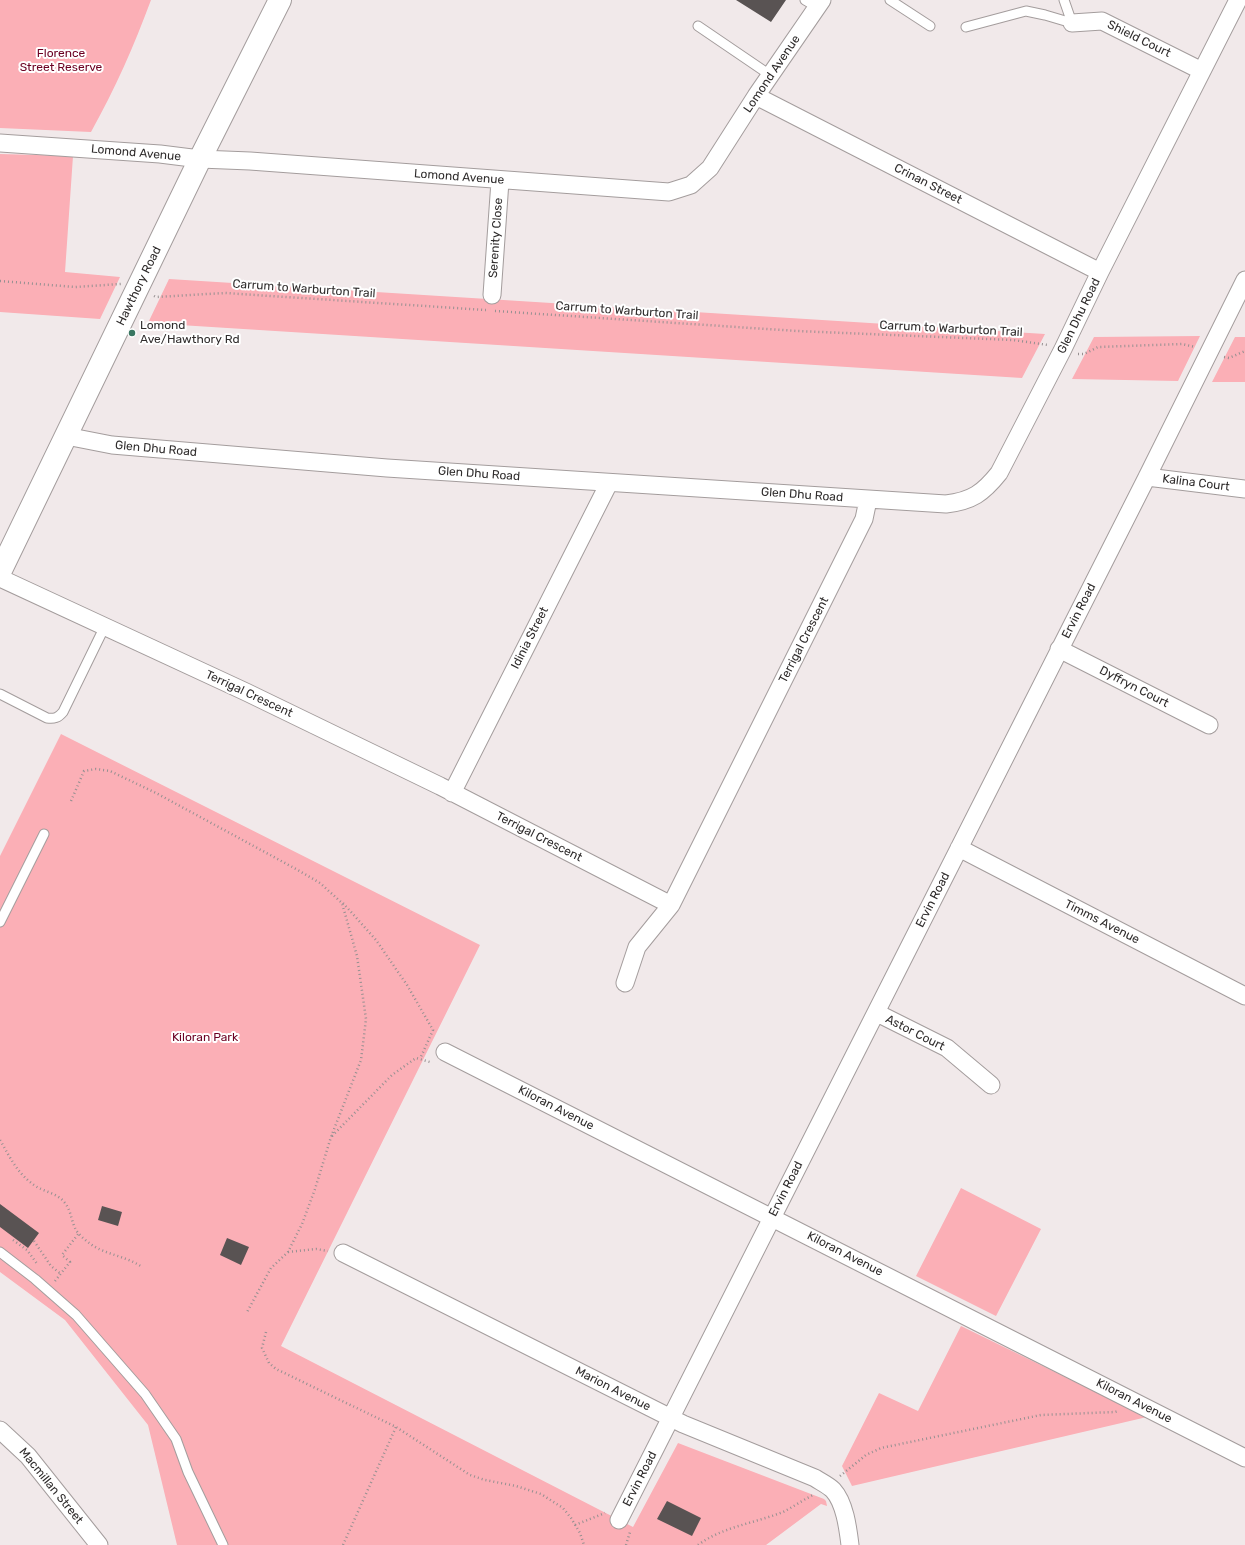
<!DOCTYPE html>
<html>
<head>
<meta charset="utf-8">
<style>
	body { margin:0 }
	canvas { display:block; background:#f1e9ea }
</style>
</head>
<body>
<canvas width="1245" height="1545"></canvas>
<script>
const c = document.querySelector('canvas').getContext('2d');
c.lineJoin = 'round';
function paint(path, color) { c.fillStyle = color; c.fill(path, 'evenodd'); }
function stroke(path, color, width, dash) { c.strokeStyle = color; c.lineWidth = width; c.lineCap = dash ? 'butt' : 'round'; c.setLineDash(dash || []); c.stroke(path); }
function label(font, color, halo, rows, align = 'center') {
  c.font = font + ' Rubik,sans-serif'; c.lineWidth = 4; c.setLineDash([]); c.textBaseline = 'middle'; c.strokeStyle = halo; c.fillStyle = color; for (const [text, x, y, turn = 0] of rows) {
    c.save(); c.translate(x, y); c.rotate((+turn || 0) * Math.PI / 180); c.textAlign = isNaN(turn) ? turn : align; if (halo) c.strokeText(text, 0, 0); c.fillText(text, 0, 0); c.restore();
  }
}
paint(new Path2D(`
	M 0,0 L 151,0 C 134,46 115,89 91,132 L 0,128 Z
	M 0,154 L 73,156 L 65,272 L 120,277 L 100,319 L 0,312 Z
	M 169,279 L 1045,334 L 1022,378 L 148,323 Z
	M 1200,336 L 1178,381 L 1072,379 L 1094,337 Z
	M 1235,337 L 1245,337 L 1245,382 L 1212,382 Z
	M 61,734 L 480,945 L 281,1346 L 633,1527 L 678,1443 L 824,1499 L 826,1501 L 827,1506 L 821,1504 L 766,1545 L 177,1545 L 148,1425 L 65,1320 L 0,1272 L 0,856 Z
	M 961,1188 L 1041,1229 L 996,1316 L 916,1276 Z
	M 961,1326 L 1147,1417 L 852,1486 L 842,1466 L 879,1393 L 918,1411 Z`), '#fbafb6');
paint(new Path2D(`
	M 736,0 L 786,0 L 771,22 Z
	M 0,1204 L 39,1233 L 28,1248 L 0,1227 Z
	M 102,1206 L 122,1212 L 118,1226 L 98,1220 Z
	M 227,1238 L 249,1247 L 241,1265 L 220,1255 Z
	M 667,1501 L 701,1518 L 692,1536 L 657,1519 Z`), '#595353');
const lane = new Path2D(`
	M 805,0 L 817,7
	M 890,0 L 930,26
	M 1064,0 L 1072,23
	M 698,26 L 770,75
	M 966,27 L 1026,11 L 1045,15 L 1072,23
	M 0,694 L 47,718 C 54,719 58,718 63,712 L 105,626
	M 0,922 L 44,834
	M 0,1252 L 35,1279 L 76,1315 L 145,1394 L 176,1439 L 188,1472 L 223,1545`);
const street = new Path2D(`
	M 1072,23 L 1102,21 L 1202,71
	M 756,96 L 1100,272
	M 0,143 L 160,154 L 200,159 L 250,161 L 669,192 L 691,185 L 710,168 L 756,96 L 822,0
	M 492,295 L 500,181
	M 66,436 L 112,445 L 387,468 L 946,504 C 972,501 983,493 999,473 L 1063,349 L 1100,272 L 1238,0
	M 1147,477 L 1245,489
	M 0,578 L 246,692 L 440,786 L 671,905 L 864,519 L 868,500
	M 1059,649 L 1209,725
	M 452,793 L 609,483
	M 959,848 L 1245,996
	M 625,983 L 637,947 L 671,905
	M 877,1013 L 947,1048 L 991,1085
	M 445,1052 L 1245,1458
	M 343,1253 L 683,1424 L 815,1478 C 821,1482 828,1485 833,1490 C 845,1503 848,1529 850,1545
	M 0,1430 L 28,1456 L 99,1545
	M 619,1520 L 1147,477 L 1245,280`);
const secondary = new Path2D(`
	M 0,572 L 200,159 L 280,0`);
stroke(lane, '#a49d9d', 11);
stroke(street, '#a49d9d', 19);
stroke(secondary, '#a49d9d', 24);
stroke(new Path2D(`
	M 0,281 L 75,287 L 121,284
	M 154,296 L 156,297 L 225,293 L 486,310
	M 495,311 L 797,331 L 1013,340 L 1048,345
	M 1078,354 L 1084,354 L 1098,347 L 1182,344 L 1195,347
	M 1224,357 L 1229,358 L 1245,351
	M 71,801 L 84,771 L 96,769 L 110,771 L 156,793 L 296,869 L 320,883 L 342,903 L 357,956 L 366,1019 L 361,1060 L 331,1137 L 315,1189 L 302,1224 L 288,1252 L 271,1268 L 247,1312
	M 343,903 L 376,940 L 407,985 L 433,1030 L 420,1059
	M 332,1136 L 392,1075 L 416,1058 L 430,1062
	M 0,1140 C 11,1159 18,1175 37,1187 C 46,1192 58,1194 64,1202 C 71,1209 71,1221 76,1230 C 80,1236 86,1241 92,1245 C 107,1255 126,1256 142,1267
	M 13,1240 L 27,1250 L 38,1265
	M 34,1241 L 51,1266 L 61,1274
	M 288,1252 L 316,1249 L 328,1251
	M 55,1281 L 70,1262 L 62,1255 L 79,1233
	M 266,1332 L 262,1348 L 269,1363 L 276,1369 L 396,1427 L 470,1475 L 485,1480 L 516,1486 L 541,1494 L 563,1508 L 571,1518 L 580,1533 L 584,1545
	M 840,1476 L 866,1455 L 881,1448 L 1041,1415 L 1115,1412 L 1118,1411
	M 575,1525 L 605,1513
	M 343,1545 L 396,1427
	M 626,1545 L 630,1532
	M 698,1545 C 722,1527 755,1523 783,1512 C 793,1507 803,1500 813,1495`), '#969091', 2.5, [1, 3]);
stroke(lane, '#fff', 9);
stroke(street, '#fff', 17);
stroke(secondary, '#fff', 22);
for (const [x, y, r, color] of [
	[132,333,4,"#397661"]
]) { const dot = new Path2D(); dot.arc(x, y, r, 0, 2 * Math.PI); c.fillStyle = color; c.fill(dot); stroke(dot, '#fff', 1.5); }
label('12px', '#2f2c2c', '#fff', [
	["Shield Court",1139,39,26],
	["Lomond Avenue",772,74,-56],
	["Lomond Avenue",136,153,5],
	["Lomond Avenue",459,177,4],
	["Crinan Street",928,184,27],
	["Serenity Close",496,238,-86],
	["Hawthory Road",139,286,-64],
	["Carrum to Warburton Trail",304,289,4],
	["Carrum to Warburton Trail",627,311,4],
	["Glen Dhu Road",1079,316,-64],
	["Carrum to Warburton Trail",951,329,3],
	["Glen Dhu Road",156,449,5],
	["Glen Dhu Road",479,474,4],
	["Kalina Court",1196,483,7],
	["Glen Dhu Road",802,495,4],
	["Ervin Road",1079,611,-63],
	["Idinia Street",530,638,-63],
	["Terrigal Crescent",804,640,-63],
	["Dyffryn Court",1134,687,27],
	["Terrigal Crescent",249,694,25],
	["Terrigal Crescent",539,837,27],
	["Ervin Road",933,900,-63],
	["Timms Avenue",1102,922,27],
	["Astor Court",915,1033,27],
	["Kiloran Avenue",556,1108,27],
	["Ervin Road",786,1189,-63],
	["Kiloran Avenue",845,1254,27],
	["Marion Avenue",613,1389,27],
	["Kiloran Avenue",1134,1401,27],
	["Ervin Road",640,1479,-63],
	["Macmillan Street",51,1486,51]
]);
label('12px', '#6b0022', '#fff', [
	["Florence",61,54],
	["Street Reserve",61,68],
	["Kiloran Park",205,1038]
]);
label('12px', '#2f2c2c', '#fff', [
	["Lomond",140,326],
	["Ave/Hawthory Rd",140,340]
], 'left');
</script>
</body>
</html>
